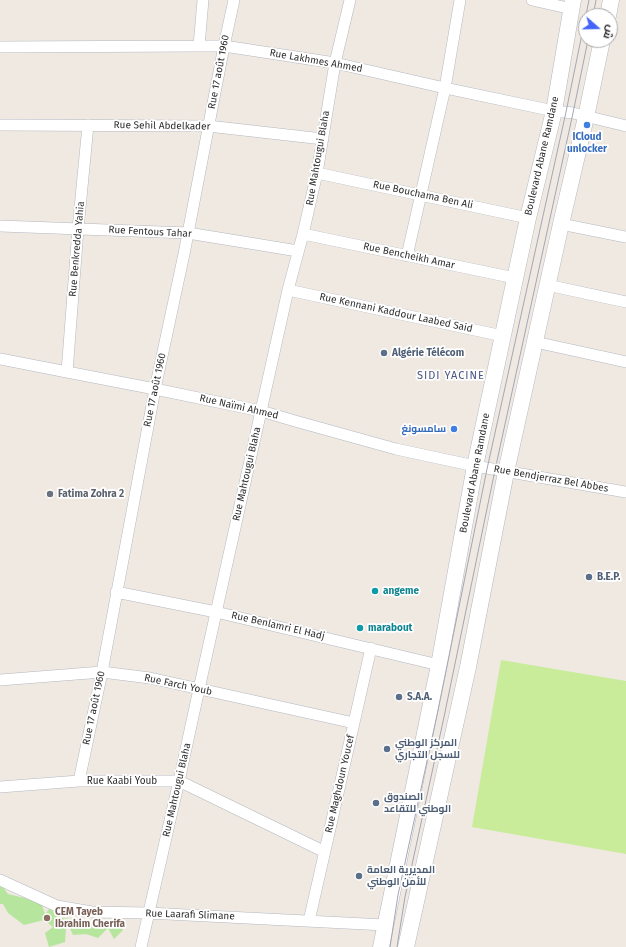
<!DOCTYPE html>
<html>
<head>
<meta charset="utf-8">
<style>
	body { margin:0 }
	#map { position:relative; width:626px; height:947px; overflow:hidden; background:#efe9e1; font-family:"Fira Sans",Cairo,sans-serif }
	canvas { display:block }
	.north { position:absolute; left:578px; top:8px; width:40px; height:40px; box-sizing:border-box; background:#fff; border:1px solid #ababab; border-radius:50%; rotate:110deg; font-size:11px; font-weight:700; line-height:16px; text-align:center; color:#2e2e2e }
	.north::after { content:''; display:block; margin:auto; width:14px; height:18px; background:#4264fb; clip-path:polygon(50% 0,100% 100%,50% 72%,0 100%) }
</style>
</head>
<body>
<div id="map">
<canvas width="626" height="947"></canvas>
<div class="north">ش</div>
</div>
<script>
const c = document.querySelector('canvas').getContext('2d');
c.lineJoin = 'round';
function paint(path, color) { c.fillStyle = color; c.fill(path, 'evenodd'); }
function stroke(path, color, width, dash) { c.strokeStyle = color; c.lineWidth = width; c.lineCap = dash ? 'butt' : 'round'; c.setLineDash(dash || []); c.stroke(path); }
function label(font, color, halo, rows, align = 'center') {
  c.font = font + ' "Fira Sans",Cairo,sans-serif'; c.lineWidth = 3.5; c.setLineDash([]); c.textBaseline = 'middle'; c.strokeStyle = halo; c.fillStyle = color; for (const [text, x, y, turn = 0] of rows) {
    c.save(); c.translate(x, y); c.rotate((+turn || 0) * Math.PI / 180); c.textAlign = isNaN(turn) ? turn : align; if (halo) c.strokeText(text, 0, 0); c.fillText(text, 0, 0); c.restore();
  }
}
paint(new Path2D(`
	M 0,883 L 8,894 L 41,902 L 45,914 L 50,908 L 61,918 L 71,919 L 80,919 L 86,924 L 97,921 L 106,924 L 118,921 L 121,925 L 123,930 L 114,939 L 108,928 L 98,938 L 86,934 L 73,935 L 70,928 L 66,928 L 65,942 L 49,947 L 45,933 L 53,927 L 44,920 L 24,925 L 8,913 L 3,904 L 0,904 Z`), '#b6e59e');
paint(new Path2D(`
	M 501,660 L 626,681 L 626,854 L 472,827 Z`), '#c9ec9a');
const minor = new Path2D(`
	M 532,0 L 572,9
	M 199,46 L 203,0
	M 0,47 L 199,46 L 224,46 L 335,63 L 445,88 L 554,111 L 573,113 L 626,126
	M 0,125 L 208,126 L 323,139
	M 317,173 L 528,218
	M 561,224 L 626,237
	M 0,226 L 188,233 L 298,251
	M 303,234 L 515,278
	M 407,256 L 445,88 L 460,0
	M 547,285 L 626,302
	M 288,290 L 503,336
	M 535,342 L 626,362
	M 0,359 L 67,372 L 155,389 L 261,411 L 295,421 L 396,449 L 475,466 L 626,492
	M 67,372 L 78,229 L 88,125
	M 116,592 L 216,612 L 439,665
	M 0,680 L 102,672 L 150,678 L 354,723
	M 79,781 L 102,672 L 155,389 L 184,254 L 224,46 L 234,0
	M 0,787 L 79,781 L 179,781 L 325,852
	M 0,880 L 57,906 L 92,912 L 148,913 L 385,925
	M 309,921 L 371,648
	M 141,947 L 179,781 L 199,689 L 288,290 L 303,234 L 317,173 L 335,63 L 350,0`);
const secondary = new Path2D(`
	M 608,16 L 611,0
	M 381,947 L 439,665 L 475,466 L 528,218 L 554,111 L 573,0
	M 406,947 L 468,667 L 506,472 L 561,224 L 586,117 L 602,40`);
stroke(minor, '#b4b7c1', 12);
stroke(secondary, '#b4b7c1', 17);
stroke(minor, '#fff', 11);
stroke(secondary, '#fff', 16);
stroke(new Path2D(`
	M 593,16 L 596,0
	M 390,947 L 398,895 L 437,715 L 487,469 L 566,112 L 589,0
	M 397,947 L 405,897 L 444,717 L 495,470 L 573,113 L 588,40`), '#a3a6b8', 1);
for (const [x, y, r, color] of [
	[587,125,4,"#3f7fe0"],
	[384,353,4,"#5c6f8a"],
	[454,429,4,"#3f7fe0"],
	[50,494,4,"#6b7280"],
	[589,577,4,"#5c6f8a"],
	[375,591,4,"#0f9aa8"],
	[360,628,4,"#0f9aa8"],
	[399,697,4,"#5c6f8a"],
	[387,749,4,"#5c6f8a"],
	[376,803,4,"#5c6f8a"],
	[359,876,4,"#5c6f8a"],
	[47,918,4,"#8d6e63"]
]) { const dot = new Path2D(); dot.arc(x, y, r, 0, 2 * Math.PI); c.fillStyle = color; c.fill(dot); stroke(dot, '#fff', 1.5); }
label('10px', '#2e2e2e', '#fff', [
	["Rue Lakhmes Ahmed",316,61,10],
	["Rue 17 août 1960",219,72,-79],
	["Rue Sehil Abdelkader",162,126,1],
	["Boulevard Abane Ramdane",542,156,-77],
	["Rue Mahtougui Blaha",318,158,-80],
	["Rue Bouchama Ben Ali",423,195,12],
	["Rue Fentous Tahar",150,232,3],
	["Rue Benkredda Yahia",77,249,-85],
	["Rue Bencheikh Amar",409,256,12],
	["Rue Kennani Kaddour Laabed Said",396,313,12],
	["Rue 17 août 1960",155,390,-78],
	["Rue Naïmi Ahmed",239,407,13],
	["Boulevard Abane Ramdane",475,473,-79],
	["Rue Mahtougui Blaha",247,474,-77],
	["Rue Bendjerraz Bel Abbes",551,479,10],
	["Rue Benlamri El Hadj",278,626,13],
	["Rue Farch Youb",178,685,12],
	["Rue 17 août 1960",94,708,-78],
	["Rue Kaabi Youb",122,781],
	["Rue Maghdoun Youcef",340,784,-77],
	["Rue Mahtougui Blaha",177,790,-77],
	["Rue Laarafi Slimane",190,915,2]
]);
label('bold 10px', '#366cbe', '#fff', [
	["ICloud",587,137],
	["unlocker",587,149],
	["سامسونغ",446,429,"right"]
]);
label('bold 10px', '#4e5e75', '#fff', [
	["Algérie Télécom",392,353],
	["B.E.P.",597,577],
	["S.A.A.",407,697],
	["المركز الوطني",395,743],
	["للسجل التجاري",395,755],
	["الصندوق",384,797],
	["الوطني للتقاعد",384,809],
	["المديرية العامة",367,870],
	["للأمن الوطني",367,882]
], 'left');
label('bold 10px', '#5b616d', '#fff', [
	["Fatima Zohra 2",58,494]
], 'left');
label('bold 10px', '#0d838f', '#fff', [
	["angeme",383,591],
	["marabout",368,628]
], 'left');
label('bold 10px', '#785e54', '#fff', [
	["CEM Tayeb",55,912],
	["Ibrahim Cherifa",55,924]
], 'left');
c.letterSpacing = '1px';
label('11px', '#4d5680', '#fff', [
	["SIDI YACINE",451,376]
]);
c.letterSpacing = '0px';
</script>
</body>
</html>
